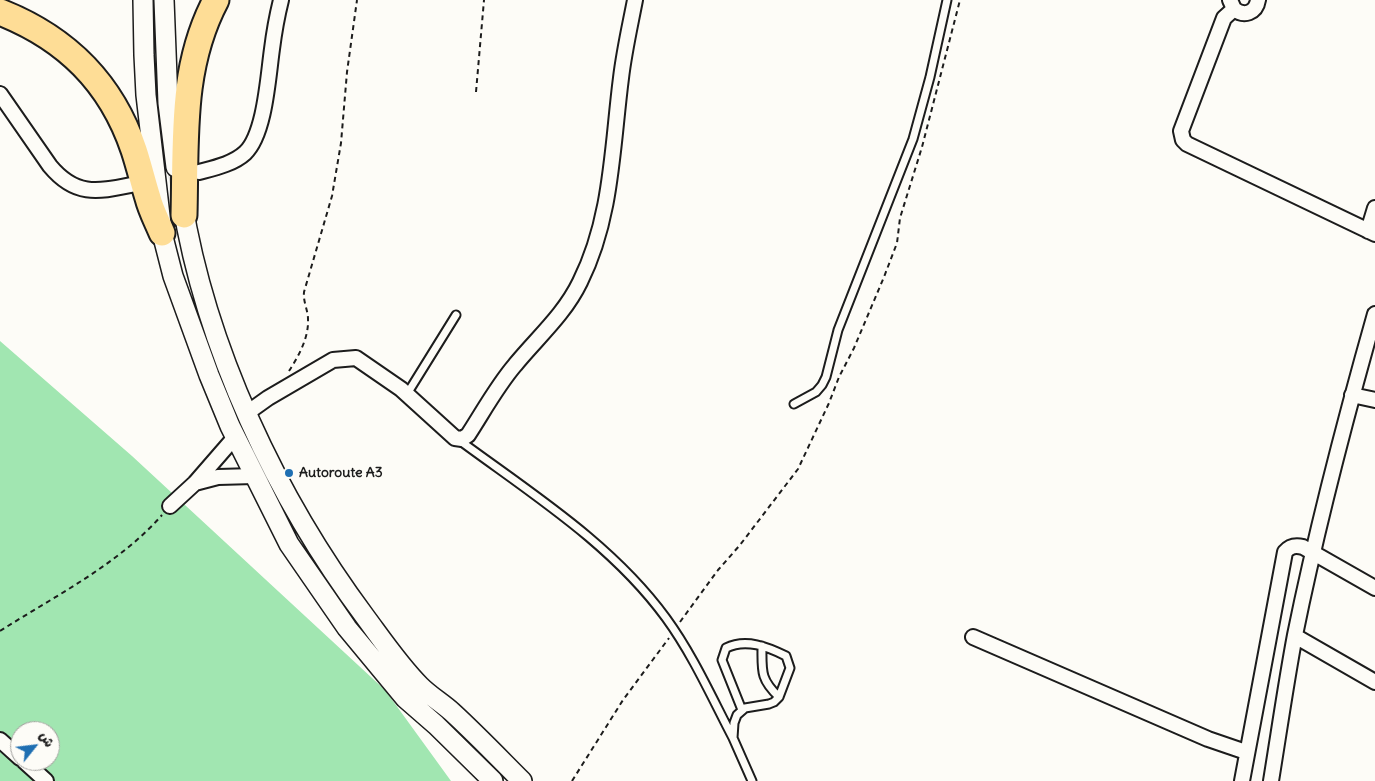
<!DOCTYPE html>
<html>
<head>
<meta charset="utf-8">
<style>
	body { margin:0 }
	#map { position:relative; width:1375px; height:781px; overflow:hidden; background:#fdfcf7; font-family:Delius,"Playpen Sans Arabic",sans-serif }
	canvas { display:block }
	.north { position:absolute; left:10px; top:721px; width:50px; height:50px; box-sizing:border-box; background:#fdfcf7; border:1px solid #a3a29f; border-radius:50%; rotate:61deg; font-size:14px; font-weight:700; line-height:20px; text-align:center; color:#1c1c1c }
	.north::after { content:''; display:block; margin:auto; width:18px; height:22px; background:#1f6fb2; clip-path:polygon(50% 0,100% 100%,50% 72%,0 100%) }
</style>
</head>
<body>
<div id="map">
<canvas width="1375" height="781"></canvas>
<div class="north">ش</div>
</div>
<script>
const c = document.querySelector('canvas').getContext('2d');
c.lineJoin = 'round';
function paint(path, color) { c.fillStyle = color; c.fill(path, 'evenodd'); }
function stroke(path, color, width, dash) { c.strokeStyle = color; c.lineWidth = width; c.lineCap = dash ? 'butt' : 'round'; c.setLineDash(dash || []); c.stroke(path); }
function label(font, color, halo, rows, align = 'center') {
  c.font = font + ' Delius,sans-serif'; c.lineWidth = 5; c.setLineDash([]); c.textBaseline = 'middle'; c.strokeStyle = halo; c.fillStyle = color; for (const [text, x, y, turn = 0] of rows) {
    c.save(); c.translate(x, y); c.rotate((+turn || 0) * Math.PI / 180); c.textAlign = isNaN(turn) ? turn : align; if (halo) c.strokeText(text, 0, 0); c.fillText(text, 0, 0); c.restore();
  }
}
paint(new Path2D(`
	M 0,341 L 132,456 L 385,690 L 451,781 L 0,781 ZM 20,731 L 50,731 L 50,761 L 20,761 Z`), '#a1e6b1');
stroke(new Path2D(`
	M 148,182 L 191,173`), '#dbdad6', 14, [14, 7]);
const lane = new Path2D(`
	M 407,394 L 456,315
	M 794,404 L 816,392 L 822,385 L 826,377 L 838,330 L 913,139 L 930,77 L 947,0
	M 459,440 C 532,494 612,544 666,618 C 693,655 712,698 733,738
	M 762,646 C 762,671 760,679 779,697
	M 742,710 L 722,660 L 726,648 C 746,638 768,647 786,656 L 790,668 L 779,697 L 774,702 L 769,704 L 745,708 L 737,715 L 734,723 L 733,738 L 752,781`);
const street = new Path2D(`
	M 1230,0 L 1234,9 C 1244,17 1256,13 1258,0
	M 1234,9 L 1224,18 L 1181,131 L 1183,140 L 1187,144 L 1375,234
	M 0,94 L 50,166 C 75,196 96,192 131,185
	M 199,172 C 214,168 233,164 245,153 C 265,134 268,77 272,49 C 274,33 277,16 281,0
	M 1368,231 L 1375,208
	M 1352,395 L 1375,400
	M 247,413 L 268,398 L 333,360 L 356,358 L 401,389 L 455,438 L 462,439 L 468,435 C 483,412 497,386 515,365 C 537,338 564,315 580,282 C 612,218 612,148 621,78 C 624,52 630,26 635,0
	M 195,483 L 218,477 L 254,476
	M 170,506 L 195,483 L 235,437
	M 1295,636 L 1375,682
	M 973,637 L 1208,739 L 1246,752
	M 0,740 L 20,758
	M 24,761 L 46,781
	M 1242,781 L 1285,552 C 1290,546 1295,545 1303,547 L 1375,588
	M 1271,781 C 1279,732 1286,683 1295,635 C 1317,527 1345,420 1375,314`);
const secondary = new Path2D(`
	M 143,0 L 144,55 L 146,95 L 162,233 L 173,276 L 209,375 L 230,426 L 289,544 L 347,628 L 405,698 L 436,725 L 493,781
	M 164,0 L 168,103 L 176,167
	M 182,201 C 206,349 277,499 366,618 C 383,641 400,666 420,686 C 430,696 442,703 452,712 C 476,734 499,758 522,781`);
const highway = new Path2D(`
	M 0,12 C 66,38 111,82 134,150 C 139,165 143,182 148,198 C 151,210 157,221 162,233
	M 184,215 C 186,140 180,68 216,0`);
stroke(lane, '#1c1c1c', 11);
stroke(street, '#1c1c1c', 18);
stroke(secondary, '#1c1c1c', 22);
stroke(highway, '#1c1c1c', 29);
stroke(new Path2D(`
	M 476,92 L 484,0
	M 289,371 C 298,357 309,338 308,319 C 308,310 303,302 304,292 L 332,196 L 341,143 L 347,72 L 357,0
	M 680,622 L 718,570 L 740,545 L 798,469 L 829,403 L 839,377 L 854,348 L 884,277 L 897,243 L 900,218 L 922,147 L 960,0
	M 0,631 C 55,596 119,564 162,515
	M 572,781 L 623,700 L 669,638`), '#1c1c1c', 2, [5, 4]);
stroke(lane, '#fdfcf7', 7);
stroke(street, '#fdfcf7', 14);
stroke(secondary, '#fdfcf7', 19);
stroke(highway, '#fedd96', 25);
for (const [x, y, r, color] of [
	[289,473,5,"#1f6fb2"]
]) { const dot = new Path2D(); dot.arc(x, y, r, 0, 2 * Math.PI); c.fillStyle = color; c.fill(dot); stroke(dot, '#fdfcf7', 2); }
label('bold 14px', '#1c1c1c', '#fdfcf7', [
	["Autoroute A3",299,473]
], 'left');
</script>
</body>
</html>
